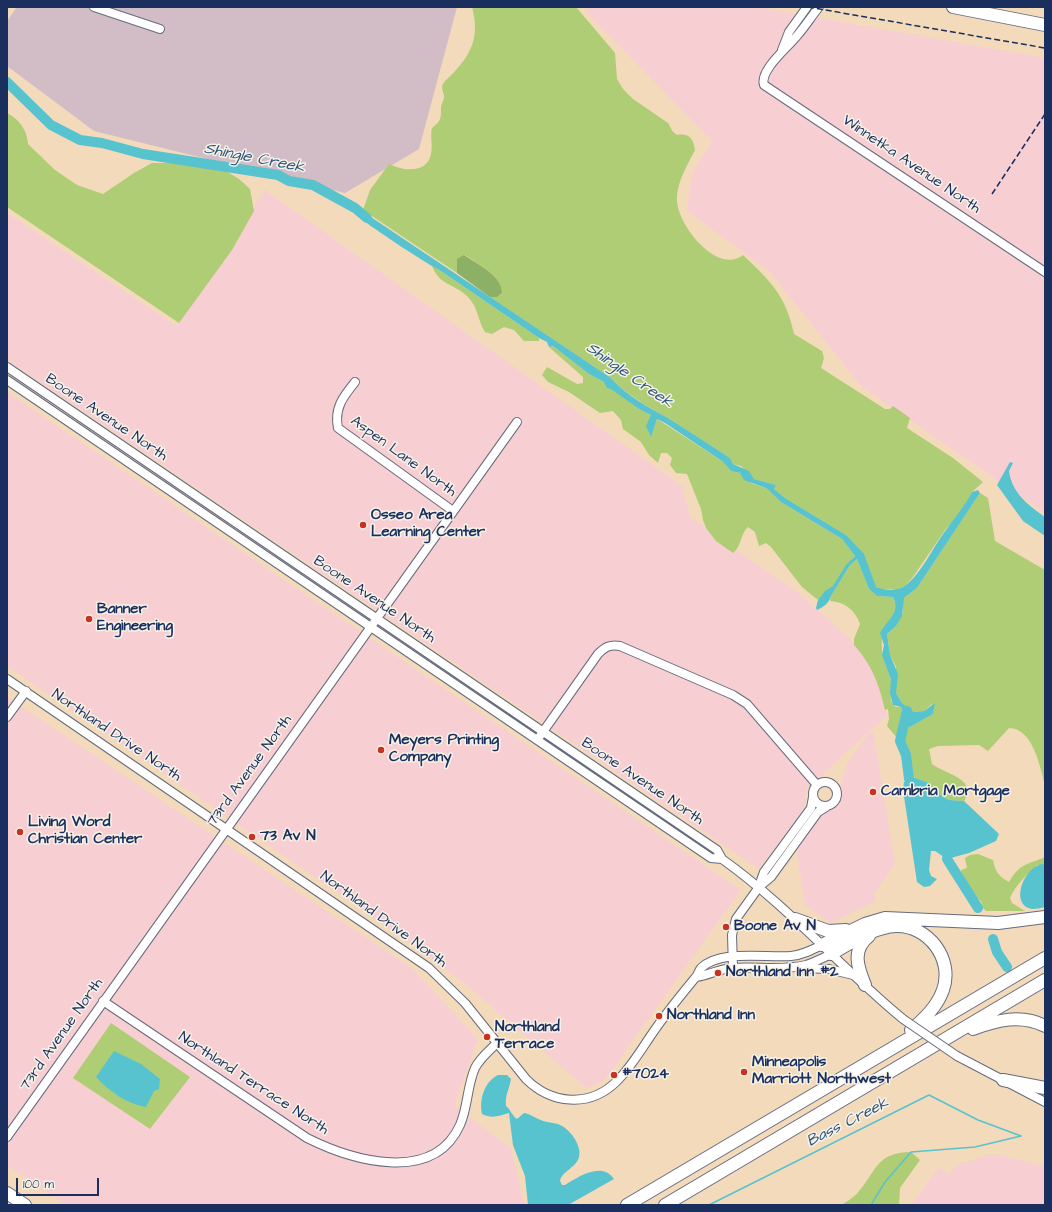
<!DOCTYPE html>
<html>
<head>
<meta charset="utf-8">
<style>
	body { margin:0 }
	#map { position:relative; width:1052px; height:1212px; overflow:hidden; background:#f2dabb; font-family:"Architects Daughter",sans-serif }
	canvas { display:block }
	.frame { position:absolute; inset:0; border:8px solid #1b2f5e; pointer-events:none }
	.scale { position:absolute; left:16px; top:1178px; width:83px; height:18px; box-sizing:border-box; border:2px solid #1b2f5e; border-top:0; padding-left:5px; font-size:12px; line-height:14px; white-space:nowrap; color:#1b2f5e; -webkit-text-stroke:3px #f7f3e8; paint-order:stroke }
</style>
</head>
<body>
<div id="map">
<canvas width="1052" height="1212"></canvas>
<div class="frame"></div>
<div class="scale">100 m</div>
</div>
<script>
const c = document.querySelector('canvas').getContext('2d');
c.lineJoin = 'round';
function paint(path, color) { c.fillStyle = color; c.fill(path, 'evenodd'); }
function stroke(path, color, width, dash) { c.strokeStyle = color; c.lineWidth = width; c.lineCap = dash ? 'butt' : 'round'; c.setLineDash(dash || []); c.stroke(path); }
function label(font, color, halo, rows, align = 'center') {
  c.font = font + ' "Architects Daughter",sans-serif'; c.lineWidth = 3; c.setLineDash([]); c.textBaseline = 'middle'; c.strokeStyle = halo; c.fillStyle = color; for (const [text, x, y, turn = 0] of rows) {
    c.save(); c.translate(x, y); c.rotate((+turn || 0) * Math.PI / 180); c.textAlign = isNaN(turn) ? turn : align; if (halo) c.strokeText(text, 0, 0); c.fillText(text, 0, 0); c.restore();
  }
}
paint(new Path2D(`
	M 586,7 L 757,7 L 1045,58 L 1045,513 L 861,386 L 769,271 L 687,211 L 692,173 L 712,141 L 588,14 Z
	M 265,190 L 682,486 L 690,517 L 801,595 L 868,655 L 887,715 L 806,790 L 805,807 L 759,869 L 7,360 L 7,213 L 175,325 Z
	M 7,392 L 741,890 L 604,1081 L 586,1088 L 464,983 L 408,941 L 7,666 Z
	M 7,697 L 413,969 L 478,1039 L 454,1106 L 511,1148 L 524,1205 L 66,1205 L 7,1165 Z
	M 870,732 L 874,734 L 895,864 L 874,895 L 876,901 L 831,923 L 805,905 L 797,852 L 803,839 L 822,812 L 834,808 L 839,803 L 840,788 L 847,763 Z
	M 988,1155 L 999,1155 L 1045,1166 L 1045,1205 L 911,1205 L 938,1169 L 941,1168 L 949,1175 L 957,1165 Z`), '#f7cfd2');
paint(new Path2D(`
	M 17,7 L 457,7 L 419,149 L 345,193 L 94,131 L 7,66 L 7,21 Z`), '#d2bdc6');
paint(new Path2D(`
	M 472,7 L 576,7 L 615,53 L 617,79 L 623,89 L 633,99 L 668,123 L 673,132 L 677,135 C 689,133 693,138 695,150 C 688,164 678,180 677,196 C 674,222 717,276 743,255 C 770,281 786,295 794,334 L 822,351 L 824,358 L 821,368 L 885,409 L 890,409 L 893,406 L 910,418 L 907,428 L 953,458 L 983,482 L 972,492 L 964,508 L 945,530 L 913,577 L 905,586 L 898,589 L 882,589 L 876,587 L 846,535 L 785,498 L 774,489 L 776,485 L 754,479 L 741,466 L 733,464 L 730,458 C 710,445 689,431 668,418 C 648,407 627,395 611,378 L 490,297 L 497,297 L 502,293 C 503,276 477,264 465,255 L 457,260 L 457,273 L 363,210 L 370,190 L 389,164 C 403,171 427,174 431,154 C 433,145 430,136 432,128 C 441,121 441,119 441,108 C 441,104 444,101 444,96 C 444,94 442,90 442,87 C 443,81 451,76 455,71 C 474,51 479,33 472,7 Z
	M 7,113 C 20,120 27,130 28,144 L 55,170 L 77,185 L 103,194 L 134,173 L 152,163 L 183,163 L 226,171 L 239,179 L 250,189 L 254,211 L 232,250 L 179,323 L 7,207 Z
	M 432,266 L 438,269 L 539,338 L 539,341 L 524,341 L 514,330 L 504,327 L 492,334 L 485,332 C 477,319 479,308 467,296 C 453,283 440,286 432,266 Z
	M 553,346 L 589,374 L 604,382 L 639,409 L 651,415 L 651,436 L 657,419 L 722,461 L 731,471 L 740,473 L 751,483 L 766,488 L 781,502 L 842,539 L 855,556 C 846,565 842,575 834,585 C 830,590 824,593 818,600 L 802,587 L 771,547 L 766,543 L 759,546 L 755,532 L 748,527 C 740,534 742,546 733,553 L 716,541 L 706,528 L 703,520 L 701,509 L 687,474 L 676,473 L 670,465 L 672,458 L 667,453 L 661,453 L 658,463 L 649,455 L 641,442 L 623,429 L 621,420 L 613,411 L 600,413 L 569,392 L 548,382 L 542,375 L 547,367 L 577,384 L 583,383 L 583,377 L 549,347 Z
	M 980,493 L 988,498 L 995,541 L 1045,570 L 1045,785 C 1040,767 1033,728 1009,728 L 988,751 L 979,745 L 938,746 L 929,749 L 932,764 C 945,774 979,779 964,801 L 949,800 L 943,797 L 927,782 L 915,778 L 911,774 L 912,767 L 903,741 L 905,724 L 910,727 L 933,714 L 932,704 L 924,711 L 914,712 L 902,703 L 896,693 L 896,667 L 890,655 L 887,634 L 896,626 L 903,612 L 902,601 L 904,598 L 917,588 Z
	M 857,559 L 869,589 L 877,596 L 893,597 C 899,610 891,620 883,628 C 882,636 881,649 883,656 C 885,664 889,673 891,681 C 893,690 887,700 896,707 L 901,707 L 904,712 L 898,739 L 887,726 L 889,719 L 888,709 L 885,710 C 879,684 872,665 854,645 L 854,639 L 860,624 C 855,610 845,602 830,601 L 831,596 L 850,565 Z
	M 978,854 L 993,860 C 995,871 999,877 1009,882 C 1020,863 1027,865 1045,857 L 1045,865 L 1037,865 C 1027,874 1015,886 1010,898 L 1012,903 L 1025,911 L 986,911 L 983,908 L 981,901 C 969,893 964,883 961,870 L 967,868 L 965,858 L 970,855 Z
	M 111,1023 L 190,1077 L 150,1129 L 73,1078 Z
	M 911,1152 L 920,1160 L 900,1188 L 899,1205 L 842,1205 C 847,1201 855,1197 859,1191 C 878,1169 876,1153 911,1152 Z`), '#afcd74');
paint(new Path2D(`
	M 464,255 C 477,264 503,276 502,293 L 497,297 L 490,297 L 457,273 L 457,259 Z`), '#8bb066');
paint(new Path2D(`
	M 356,207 L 611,378 C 627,396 648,407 668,418 C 689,431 710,445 730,458 L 733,464 L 749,471 L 754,479 L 776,485 L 774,489 L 785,498 L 846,535 L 864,554 L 876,587 C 884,590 895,591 903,587 C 920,577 934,545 946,530 C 955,517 965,506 972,492 L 978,490 L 980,493 L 917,588 L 904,598 L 902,616 L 896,626 L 887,634 L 890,655 L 898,674 L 896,693 L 902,703 L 914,712 L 924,711 L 935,703 L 933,714 L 910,727 L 900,723 L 904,712 L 901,707 L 893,705 L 890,693 L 891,680 L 882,655 L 884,645 L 880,633 C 886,621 901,613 893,597 L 877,596 L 869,589 L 857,559 L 850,565 L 831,596 C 829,603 824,607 817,610 L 816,608 L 818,600 L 825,591 L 833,586 L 846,565 L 855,556 L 842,539 L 781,502 L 766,488 L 744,480 L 740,473 L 731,471 L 722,461 L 665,423 L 657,419 L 651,437 L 646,426 L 651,415 L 639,409 L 611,389 L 607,388 L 604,382 L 589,374 L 553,346 L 549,347 L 547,342 L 539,338 L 438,269 C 430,266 363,222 358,216 C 357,213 356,209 356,207 Z
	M 1010,462 L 1013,463 L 1009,471 C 1012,493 1028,505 1045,517 L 1045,536 L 1023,521 L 997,485 Z
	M 915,778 L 927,782 L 943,797 L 949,800 L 964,801 L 999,834 L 996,841 L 969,853 L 947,859 L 935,851 L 931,851 L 929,870 L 931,876 L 937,879 L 930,886 L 924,887 L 917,882 L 903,790 L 904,782 Z
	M 1043,864 L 1045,865 L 1045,907 C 1041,908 1036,909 1032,909 C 1009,905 1024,866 1043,864 Z
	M 114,1051 L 141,1064 L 160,1079 L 159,1089 L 154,1091 L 146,1107 C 127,1104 109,1091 96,1077 Z
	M 498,1075 L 507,1075 L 511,1079 C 509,1091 505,1094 506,1106 C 511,1110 512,1116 517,1119 L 524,1113 C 531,1114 535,1118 541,1120 C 547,1123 556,1122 562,1126 C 571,1131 582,1146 579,1157 C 576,1168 562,1171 560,1181 L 562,1185 L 565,1185 C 578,1177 602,1161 614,1179 L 568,1205 L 528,1205 L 525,1176 L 513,1145 L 509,1113 C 499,1116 492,1119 482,1114 C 479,1100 484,1082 498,1075 Z`), '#57c3cf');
stroke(new Path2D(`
	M 709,1205 L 929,1095 L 978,1120 L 1021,1136
	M 871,1205 L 885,1182 L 911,1152 L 975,1147 L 1021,1136`), '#57c3cf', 1.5);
stroke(new Path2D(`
	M 7,82 L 51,125 L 80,140 L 102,143 L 143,154 L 278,175 L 289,181 L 313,185 L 355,208 L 367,218
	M 907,711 L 900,741 L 906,755 L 909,779 L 917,789
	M 947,847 L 949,850 L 947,859 L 978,908
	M 993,939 L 997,952 L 1007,967`), '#57c3cf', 10);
const minor = new Path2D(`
	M 94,7 L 160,29
	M 819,7 C 811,17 804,28 796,37 C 787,48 759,71 764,85 L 1045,272
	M 782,50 L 789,32 L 807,7
	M 7,367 L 717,850 L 722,859 C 788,906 841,968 903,1019
	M 7,380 L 711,858 L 722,859
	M 355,382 C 343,397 334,408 338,428 L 453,511
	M 7,679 L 429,968 L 465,1003 L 526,1079 C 551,1104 589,1108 616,1082 C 631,1068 642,1048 654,1031 C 667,1012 681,995 695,978 C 698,975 699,970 701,968 C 721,949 766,958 791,956 C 802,955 812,950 822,945
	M 7,717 L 26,691
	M 540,736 L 598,654 C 605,647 610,644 620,646 L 733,695 L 747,704 L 817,785
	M813 794a12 12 0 1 1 24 0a12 12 0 1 1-24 0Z
	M 759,886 L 764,872 L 811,808 L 813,797
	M 733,968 L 732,935 L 736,919 L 759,887 L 771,877 L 818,812 L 826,807
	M 801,968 L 829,969 L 853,975
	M 696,977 C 709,975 719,969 732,968 C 756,966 782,971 806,965 C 815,962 823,958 831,954
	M 103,1001 L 307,1138 C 351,1160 433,1185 460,1125 C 468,1107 467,1086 475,1068 C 480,1058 489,1051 497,1043
	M 957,1056 L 1045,1102
	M 7,1137 L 517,422`);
const highway = new Path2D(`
	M 953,7 L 1045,25
	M 795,919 L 828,931 L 846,930
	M 822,945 L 865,924 L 885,918 L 998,923 L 1045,917
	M 831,954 C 851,943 873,927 896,926 C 928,925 954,959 943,990 C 937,1007 924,1019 911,1030
	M 865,985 C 858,968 851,950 869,936
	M 973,1029 C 997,1020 1021,1014 1045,1026
	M 1003,1080 L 1045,1088
	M 7,1193 L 25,1205
	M 627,1205 L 1045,958
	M 665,1205 L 1045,980`);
stroke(minor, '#666b7f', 10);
stroke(highway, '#666b7f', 14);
stroke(minor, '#fff', 8);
stroke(highway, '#fff', 12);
stroke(new Path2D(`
	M 808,7 L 1045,48
	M 992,194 L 1045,114`), '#1b2f5e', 1.5, [6, 3]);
const minorBridge = new Path2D(`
	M 903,1019 L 957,1056`);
stroke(minorBridge, '#666b7f', 10, []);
stroke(minorBridge, '#fff', 8);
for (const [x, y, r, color] of [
	[363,525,4,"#c8321e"],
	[89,619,4,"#c8321e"],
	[381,750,4,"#c8321e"],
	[873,792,4,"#c8321e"],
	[20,832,4,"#c8321e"],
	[252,837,4,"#c8321e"],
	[726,927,4,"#c8321e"],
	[718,973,4,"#c8321e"],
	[659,1016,4,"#c8321e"],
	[487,1037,4,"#c8321e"],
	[744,1072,4,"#c8321e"],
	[614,1075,4,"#c8321e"]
]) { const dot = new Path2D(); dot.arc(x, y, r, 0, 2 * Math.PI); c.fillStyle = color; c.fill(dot); stroke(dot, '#f7f3e8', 1.5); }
label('15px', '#1b2f5e', '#f7f3e8', [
	["Winnetka Avenue North",911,165,34],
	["Boone Avenue North",106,418,34],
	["Aspen Lane North",403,457,36],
	["Boone Avenue North",374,600,34],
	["Northland Drive North",116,736,34],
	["73rd Avenue North",250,771,-54],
	["Boone Avenue North",642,782,34],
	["Northland Drive North",383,920,36],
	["73rd Avenue North",62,1035,-55],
	["Northland Terrace North",253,1084,33]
]);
label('bold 15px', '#1b2f5e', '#f7f3e8', [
	["Osseo Area",371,516],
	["Learning Center",371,533],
	["Banner",97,610],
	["Engineering",97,627],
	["Meyers Printing",389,741],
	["Company",389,758],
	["Cambria Mortgage",881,792],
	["Living Word",28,823],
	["Christian Center",28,840],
	["73 Av N",260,837],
	["Boone Av N",734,927],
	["Northland Inn #2",726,973],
	["Northland Inn",667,1016],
	["Northland",495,1028],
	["Terrace",495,1045],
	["Minneapolis",752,1063],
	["Marriott Northwest",752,1080],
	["#7024",622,1075]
], 'left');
label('italic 16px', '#2a547a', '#f7f3e8', [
	["Shingle Creek",254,159,11],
	["Shingle Creek",629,376,35],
	["Bass Creek",848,1123,-27]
]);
</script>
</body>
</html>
